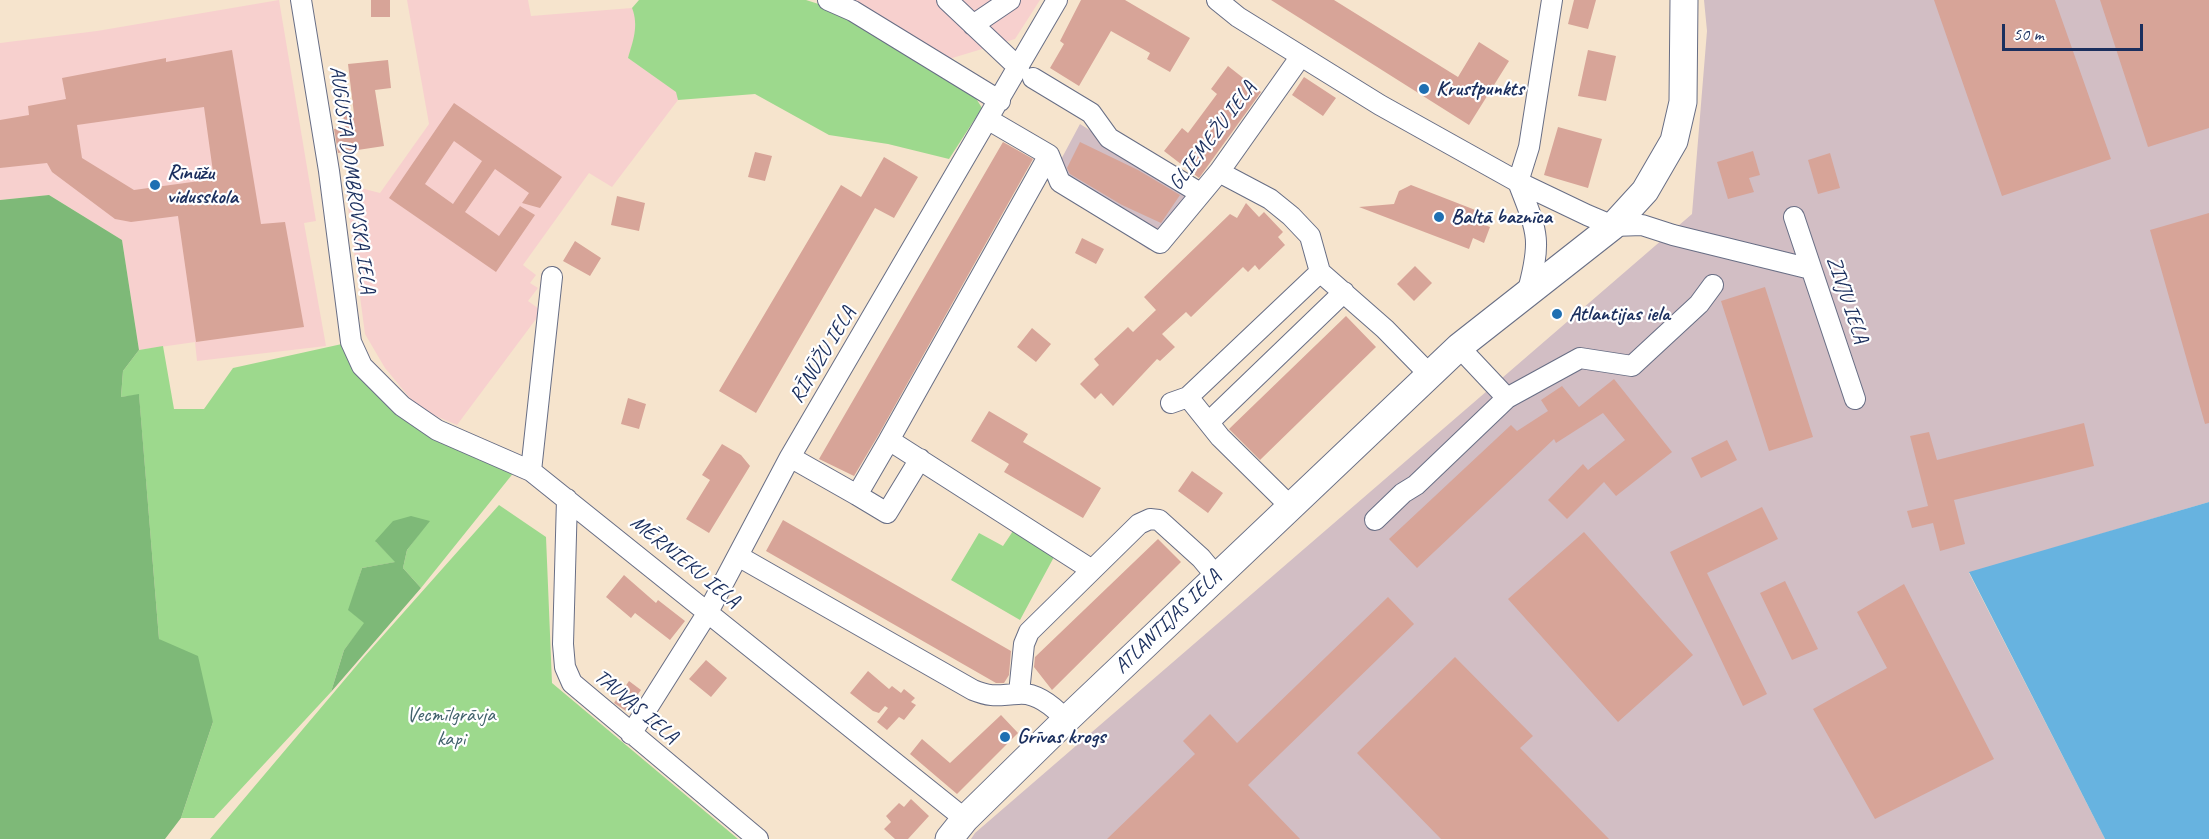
<!DOCTYPE html>
<html>
<head>
<meta charset="utf-8">
<style>
	body { margin:0 }
	#map { position:relative; width:2209px; height:839px; overflow:hidden; background:#f6e4cd; font-family:Caveat,sans-serif }
	canvas { display:block }
	.scale { position:absolute; left:2002px; top:24px; width:141px; height:27px; box-sizing:border-box; border:3px solid #1b2f5e; border-top:0; padding-left:8px; font-size:18px; line-height:21px; white-space:nowrap; color:#1b2f5e; -webkit-text-stroke:4px #fff; paint-order:stroke }
</style>
</head>
<body>
<div id="map">
<canvas width="2209" height="839"></canvas>
<div class="scale">50 m</div>
</div>
<script>
const c = document.querySelector('canvas').getContext('2d');
c.lineJoin = 'round';
function paint(path, color) { c.fillStyle = color; c.fill(path, 'evenodd'); }
function stroke(path, color, width, dash) { c.strokeStyle = color; c.lineWidth = width; c.lineCap = dash ? 'butt' : 'round'; c.setLineDash(dash || []); c.stroke(path); }
function label(font, color, halo, rows, align = 'center') {
  c.font = font + ' Caveat,sans-serif'; c.lineWidth = 4.5; c.setLineDash([]); c.textBaseline = 'middle'; c.strokeStyle = halo; c.fillStyle = color; for (const [text, x, y, turn = 0] of rows) {
    c.save(); c.translate(x, y); c.rotate((+turn || 0) * Math.PI / 180); c.textAlign = isNaN(turn) ? turn : align; if (halo) c.strokeText(text, 0, 0); c.fillText(text, 0, 0); c.restore();
  }
}
paint(new Path2D(`
	M 279,0 L 316,221 L 304,223 L 326,346 L 197,361 L 195,342 L 139,350 L 122,240 L 49,195 L 0,200 L 0,43 L 97,31 Z
	M 407,0 L 528,0 L 531,16 L 632,8 L 635,16 L 636,34 L 628,58 L 677,92 L 678,100 L 612,187 L 589,173 L 523,265 L 536,275 L 530,283 L 538,288 L 528,301 L 542,311 L 457,425 L 419,409 L 385,368 L 365,334 L 345,184 L 380,193 L 429,124 Z
	M 847,0 L 1040,0 L 1015,39 L 949,59 Z`), '#f7d0ce');
paint(new Path2D(`
	M 1704,0 L 2209,0 L 2209,502 L 1969,573 L 2105,839 L 971,839 L 975,833 L 1692,214 L 1707,31 Z
	M 1080,124 L 1193,196 L 1149,250 L 1049,182 Z`), '#d2bec4');
paint(new Path2D(`
	M 639,0 L 806,0 L 828,7 L 969,87 L 982,108 L 949,159 L 888,144 L 829,135 L 755,94 L 678,100 L 676,92 L 628,58 C 633,41 639,26 632,8 Z
	M 351,342 L 402,406 L 519,466 L 421,588 L 403,568 L 407,550 L 428,522 L 376,542 L 396,562 L 362,568 L 349,610 L 365,623 L 344,650 L 331,692 L 214,818 L 181,818 L 213,722 L 159,639 L 139,395 L 121,397 L 123,371 L 139,350 L 163,346 L 174,409 L 204,409 L 233,368 Z
	M 499,505 L 546,537 L 552,683 L 738,839 L 210,839 L 363,658 Z
	M 1013,531 L 1054,557 L 1020,620 L 951,580 L 979,533 L 1003,546 Z`), '#9dd98d');
paint(new Path2D(`
	M 49,195 L 122,240 L 139,350 L 123,371 L 121,397 L 139,394 L 159,639 L 198,656 L 213,722 L 181,818 L 165,839 L 0,839 L 0,200 Z
	M 411,516 L 430,521 L 407,550 L 403,568 L 421,588 L 331,692 L 344,650 L 364,623 L 348,610 L 362,568 L 395,562 L 375,541 L 393,521 Z`), '#7eb978');
paint(new Path2D(`
	M 2209,502 L 2209,839 L 2105,839 L 1969,572 Z`), '#67b3e0');
paint(new Path2D(`
	M 371,0 L 390,0 L 390,17 L 371,17 Z
	M 1081,0 L 1125,0 L 1190,38 L 1170,72 L 1147,59 L 1150,53 L 1111,31 L 1079,86 L 1050,68 L 1064,44 L 1060,41 Z
	M 1271,0 L 1334,0 L 1458,77 L 1479,42 L 1509,61 L 1469,125 Z
	M 1574,0 L 1596,0 L 1588,29 L 1568,24 Z
	M 1934,0 L 2055,0 L 2111,159 L 2002,196 Z
	M 2100,0 L 2209,0 L 2209,128 L 2148,147 Z
	M 232,50 L 261,224 L 285,222 L 304,327 L 196,342 L 178,216 L 131,222 L 115,219 L 52,172 L 47,163 L 0,168 L 0,120 L 29,115 L 28,106 L 66,99 L 62,78 L 166,58 L 166,62 ZM 204,107 L 214,179 L 134,190 L 82,158 L 77,125 Z
	M 1588,50 L 1616,56 L 1606,101 L 1578,96 Z
	M 388,60 L 391,88 L 375,90 L 384,146 L 338,153 L 334,129 L 345,127 L 343,115 L 354,114 L 348,64 Z
	M 1228,66 L 1261,92 L 1199,178 L 1164,151 L 1182,128 L 1188,133 L 1217,94 L 1211,89 Z
	M 1304,77 L 1336,98 L 1323,116 L 1292,95 Z
	M 454,103 L 562,177 L 540,208 L 522,203 L 529,193 L 495,169 L 465,212 L 499,236 L 520,206 L 535,215 L 496,272 L 389,198 ZM 454,141 L 482,161 L 453,204 L 425,184 Z
	M 1558,127 L 1602,139 L 1588,188 L 1544,175 Z
	M 1003,142 L 1033,159 L 879,434 L 854,476 L 819,459 Z
	M 1080,142 L 1138,170 L 1180,195 L 1161,223 L 1122,205 L 1070,174 L 1067,168 Z
	M 1753,151 L 1760,175 L 1749,178 L 1754,192 L 1728,199 L 1717,162 Z
	M 755,152 L 772,156 L 765,181 L 748,177 Z
	M 1830,153 L 1840,188 L 1818,194 L 1808,160 Z
	M 884,157 L 918,177 L 894,218 L 875,208 L 756,413 L 719,391 L 841,185 L 861,197 Z
	M 1411,185 L 1483,213 L 1480,223 L 1490,227 L 1484,243 L 1473,238 L 1469,249 L 1359,207 L 1394,204 L 1399,191 Z
	M 617,196 L 645,203 L 639,231 L 611,225 Z
	M 1246,203 L 1259,217 L 1264,212 L 1283,232 L 1278,237 L 1285,245 L 1259,270 L 1255,265 L 1248,272 L 1243,267 L 1191,317 L 1186,312 L 1162,334 L 1175,347 L 1160,361 L 1157,359 L 1113,406 L 1101,393 L 1095,399 L 1080,384 L 1099,365 L 1094,359 L 1128,327 L 1133,332 L 1156,310 L 1144,297 L 1230,214 L 1237,218 Z
	M 2209,213 L 2209,423 L 2205,424 L 2150,230 Z
	M 1082,238 L 1104,249 L 1096,264 L 1075,253 Z
	M 575,241 L 601,258 L 590,276 L 563,261 Z
	M 1415,266 L 1432,283 L 1414,301 L 1397,284 Z
	M 1765,287 L 1813,437 L 1769,451 L 1721,301 Z
	M 1346,316 L 1376,347 L 1260,460 L 1229,429 Z
	M 1032,328 L 1051,344 L 1036,362 L 1017,347 Z
	M 1614,379 L 1672,452 L 1616,496 L 1604,482 L 1567,519 L 1548,500 L 1583,464 L 1588,470 L 1625,440 L 1603,413 L 1556,443 L 1554,439 L 1417,568 L 1389,539 L 1511,425 L 1517,431 L 1548,411 L 1541,400 L 1562,386 L 1579,407 Z
	M 628,398 L 646,404 L 639,429 L 621,424 Z
	M 989,411 L 1028,434 L 1023,442 L 1101,488 L 1083,518 L 1004,472 L 1009,464 L 971,441 Z
	M 2084,423 L 2094,466 L 1954,500 L 1965,544 L 1940,551 L 1933,523 L 1912,528 L 1907,511 L 1928,506 L 1910,436 L 1929,432 L 1937,460 Z
	M 1727,440 L 1737,460 L 1701,478 L 1691,458 Z
	M 722,444 L 741,455 L 750,466 L 709,533 L 686,519 L 710,480 L 702,475 Z
	M 1192,471 L 1223,493 L 1208,513 L 1178,491 Z
	M 1762,507 L 1778,539 L 1707,573 L 1767,694 L 1743,706 L 1670,552 Z
	M 783,520 L 1011,651 L 1009,675 L 1004,683 L 996,683 L 766,551 Z
	M 1584,532 L 1693,655 L 1618,722 L 1508,599 Z
	M 1158,539 L 1181,562 L 1052,690 L 1034,667 L 1035,657 Z
	M 624,575 L 656,603 L 658,600 L 685,621 L 670,640 L 635,613 L 631,618 L 606,597 Z
	M 1785,581 L 1818,649 L 1792,660 L 1760,593 Z
	M 1904,584 L 1994,759 L 1875,819 L 1813,709 L 1887,668 L 1857,612 Z
	M 1388,597 L 1414,624 L 1248,785 L 1300,839 L 1107,839 L 1195,754 L 1183,741 L 1210,714 L 1237,743 Z
	M 1455,657 L 1533,736 L 1520,748 L 1609,839 L 1441,839 L 1357,753 Z
	M 706,660 L 727,678 L 711,697 L 689,679 Z
	M 868,671 L 889,689 L 892,686 L 901,693 L 904,689 L 915,698 L 911,702 L 916,705 L 904,720 L 899,717 L 887,730 L 877,722 L 888,708 L 885,706 L 879,713 L 873,711 L 850,693 Z
	M 629,681 L 641,690 L 626,711 L 614,703 Z
	M 1001,715 L 1018,733 L 957,794 L 910,754 L 922,739 L 950,763 Z
	M 911,799 L 929,816 L 908,839 L 895,839 L 884,829 L 891,822 L 886,816 L 899,803 L 904,807 Z`), '#d7a498');
const street = new Path2D(`
	M 301,0 L 329,171 L 351,342 L 362,366 L 402,406 L 437,430 L 531,471 L 965,819
	M 828,0 L 853,11 L 1000,101
	M 947,0 L 1019,68
	M 1217,0 L 1238,17 L 1380,105 L 1518,182 L 1587,215 L 1613,226 L 1642,225 L 1673,235 L 1811,269
	M 973,25 L 1010,0
	M 1033,78 L 1091,113 L 1109,138 L 1200,193
	M 989,120 L 1049,155 L 1060,182 L 1160,243 L 1219,172 L 1301,56
	M 1219,172 L 1270,199 L 1291,216 L 1310,236 L 1320,272 L 1385,329 L 1430,375
	M 1518,182 L 1529,147 L 1552,0
	M 1518,182 C 1538,233 1542,240 1527,294
	M 1794,217 L 1855,399
	M 1459,347 L 1507,398 L 1580,358 L 1632,366 L 1699,304 L 1713,285
	M 1188,397 L 1220,437 L 1290,506
	M 1171,403 L 1188,397 L 1320,272
	M 1210,421 L 1344,292
	M 889,440 L 1049,155
	M 790,457 L 857,495 L 889,440 L 1092,570
	M 531,471 L 552,277
	M 857,495 L 887,513 L 920,459
	M 567,499 L 563,644 L 565,667 L 572,683 L 758,839
	M 1375,520 L 1403,493 L 1416,485 L 1507,398
	M 738,556 L 973,690 C 993,698 998,695 1018,694 C 1037,692 1054,707 1066,720
	M 1019,693 L 1024,644 L 1029,632 L 1139,524 L 1150,519 L 1159,520 L 1201,558 L 1216,576
	M 631,734 L 708,612 L 790,457 L 1057,0`);
const secondary = new Path2D(`
	M 949,839 L 965,819 L 1066,720 L 1459,347 L 1613,226 L 1645,191 L 1674,141 L 1683,102 L 1684,0`);
stroke(street, '#686e85', 22);
stroke(secondary, '#686e85', 29);
stroke(street, '#fff', 20);
stroke(secondary, '#fff', 27);
for (const [x, y, r, color] of [
	[1424,89,6,"#1f6fb2"],
	[155,185,6,"#1f6fb2"],
	[1439,217,6,"#1f6fb2"],
	[1557,314,6,"#1f6fb2"],
	[1005,737,6,"#1f6fb2"]
]) { const dot = new Path2D(); dot.arc(x, y, r, 0, 2 * Math.PI); c.fillStyle = color; c.fill(dot); stroke(dot, '#fff', 2); }
label('bold 21px', '#1b2f5e', '#fff', [
	["Krustpunkts",1436,89],
	["Rīnūžu",167,173],
	["vidusskola",167,197],
	["Baltā baznīca",1451,217],
	["Atlantijas iela",1569,314],
	["Grīvas krogs",1017,737]
], 'left');
label('21px', '#1b2f5e', '#fff', [
	["GLIEMEŽU IELA",1213,136,-53],
	["AUGUSTA DOMBROVSKA IELA",352,180,82],
	["ZIVJU IELA",1847,300,71],
	["RĪNŪŽU IELA",823,355,-59],
	["MĒRNIEKU IELA",685,562,39],
	["ATLANTIJAS IELA",1168,622,-44],
	["TAUVAS IELA",636,707,40]
]);
label('21px', '#42626c', '#fff', [
	["Vecmīlgrāvja",451,715],
	["kapi",451,739]
]);
</script>
</body>
</html>
